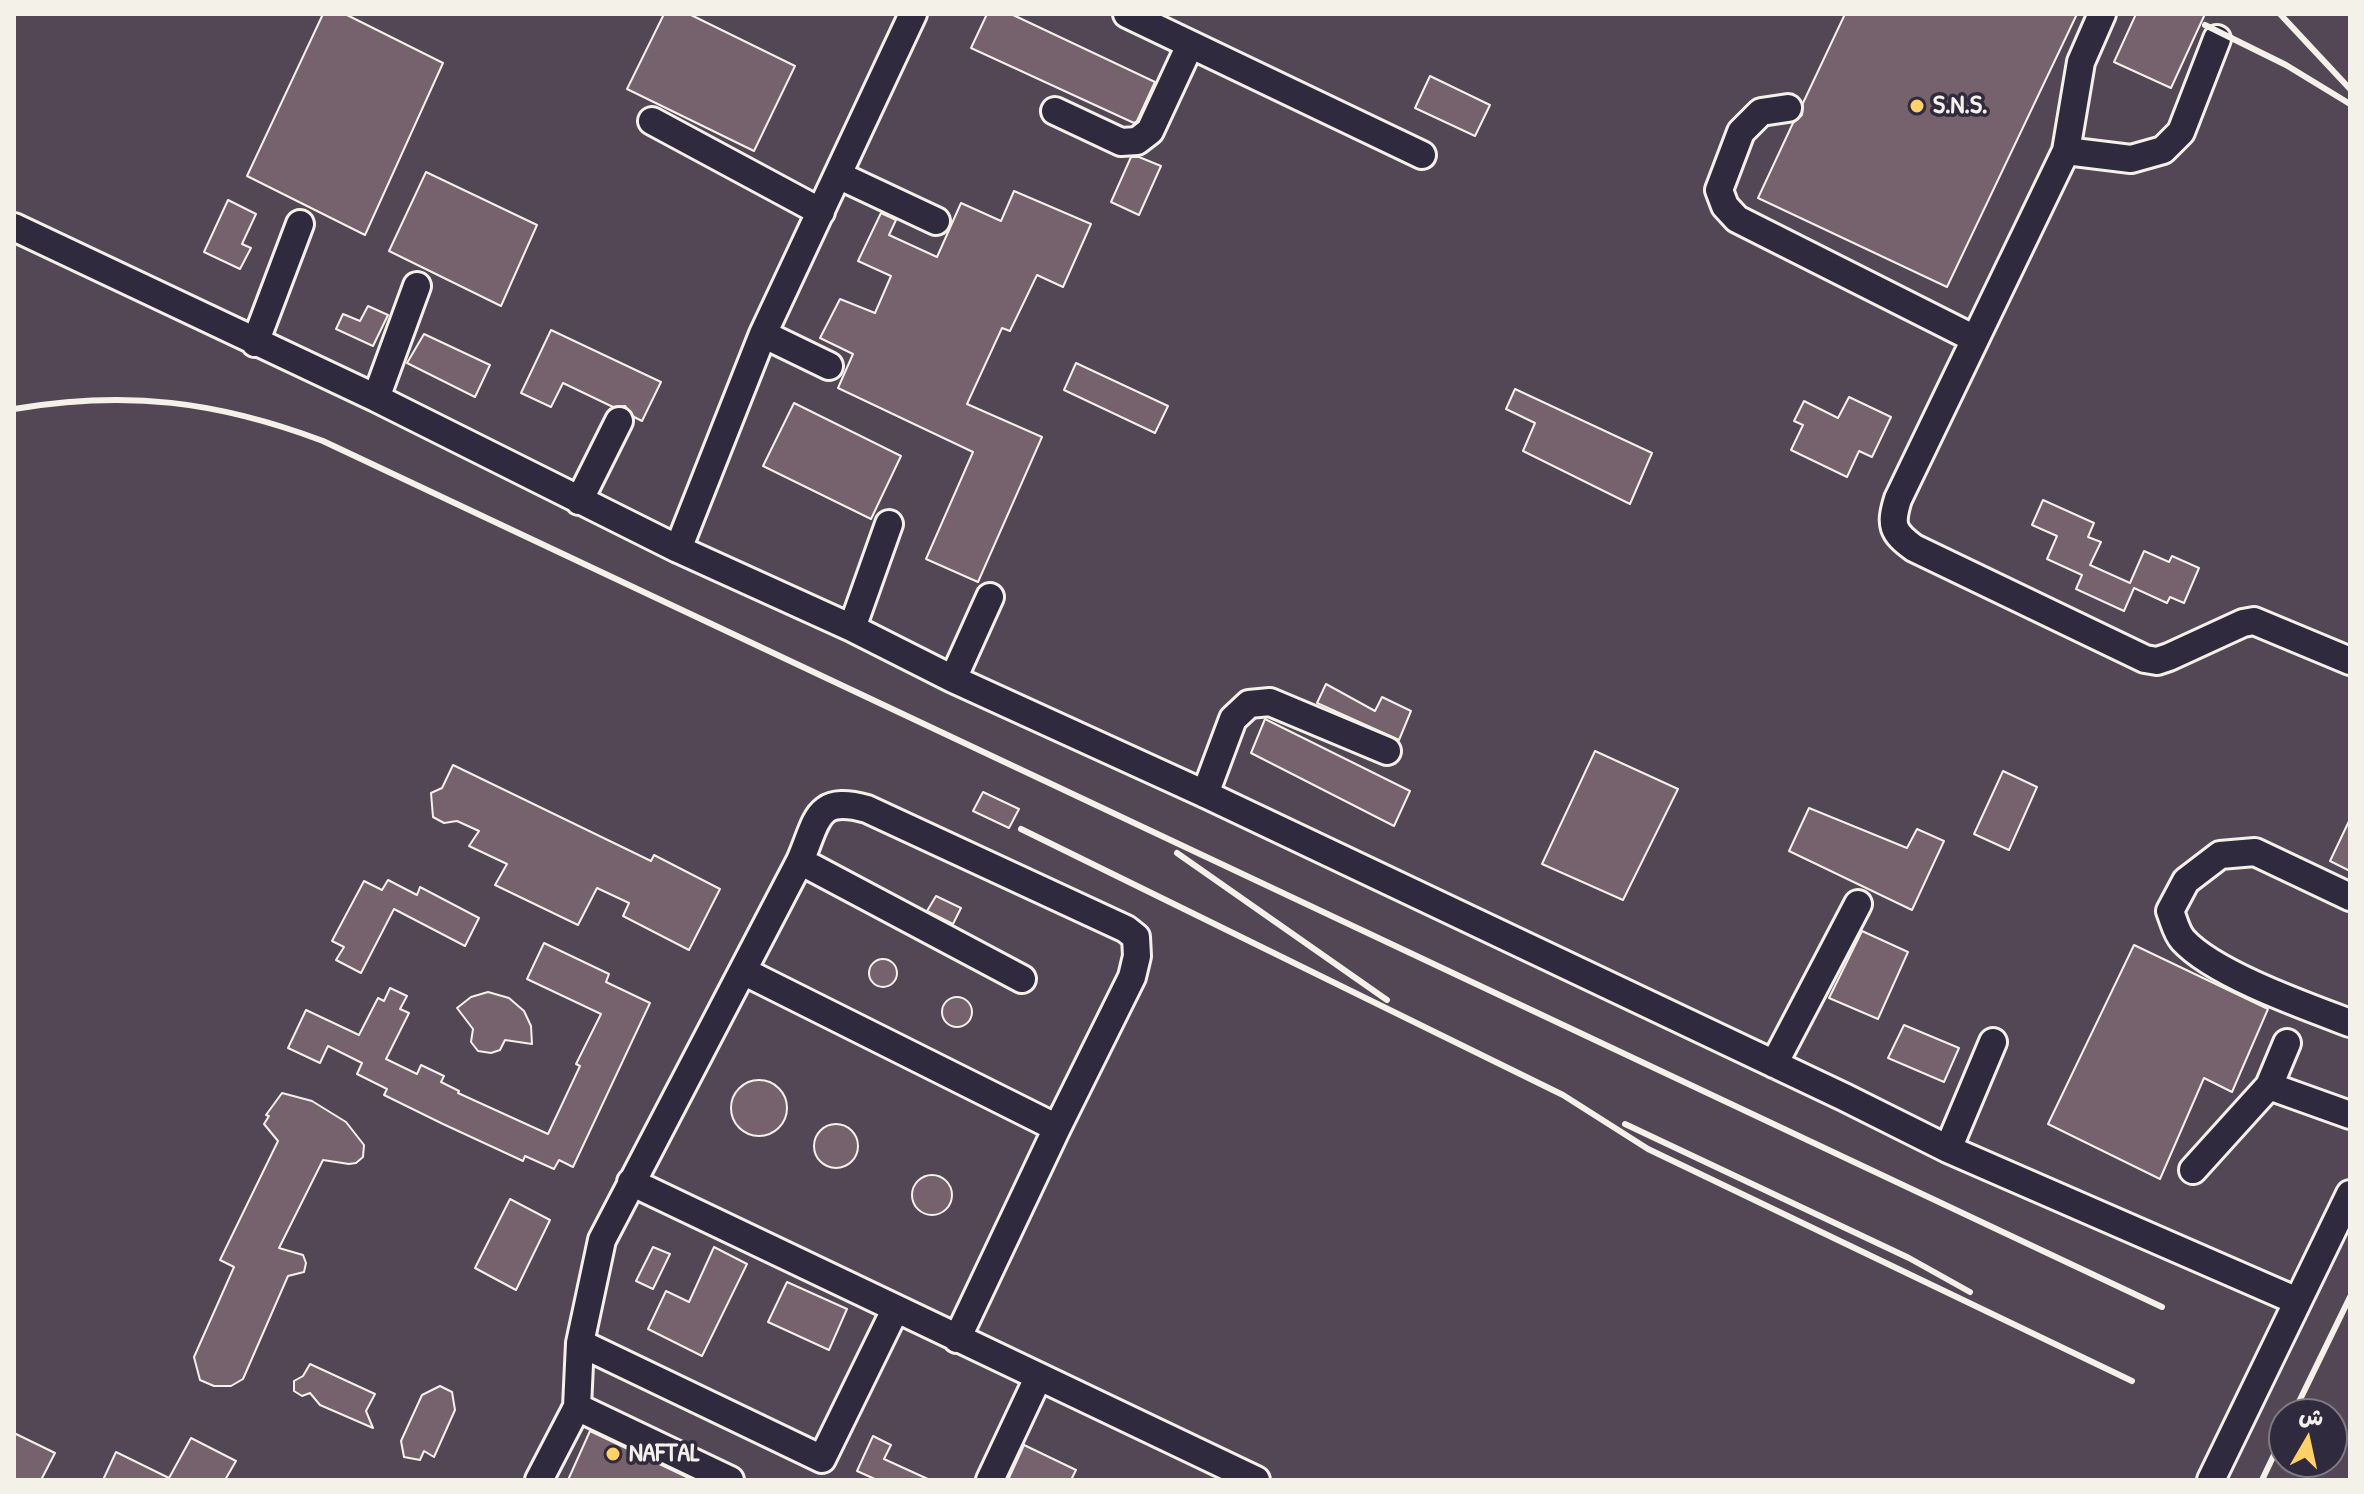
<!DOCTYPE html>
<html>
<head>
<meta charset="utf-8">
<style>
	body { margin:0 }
	#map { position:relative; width:2364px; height:1494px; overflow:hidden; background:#443b4b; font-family:"Patrick Hand","Playpen Sans Arabic",sans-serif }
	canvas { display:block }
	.frame { position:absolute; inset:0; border:16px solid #f4f1e8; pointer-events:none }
	.north { position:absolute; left:2268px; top:1398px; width:80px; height:80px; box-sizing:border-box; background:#2f2a3d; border:2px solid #7e7a81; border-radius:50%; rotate:9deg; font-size:22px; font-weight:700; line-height:32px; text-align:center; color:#f4f1e8 }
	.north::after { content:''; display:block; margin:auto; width:28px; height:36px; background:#ffd166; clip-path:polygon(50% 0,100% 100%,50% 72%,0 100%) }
</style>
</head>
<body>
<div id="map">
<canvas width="2364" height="1494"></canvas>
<div class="frame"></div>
<div class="north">ش</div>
</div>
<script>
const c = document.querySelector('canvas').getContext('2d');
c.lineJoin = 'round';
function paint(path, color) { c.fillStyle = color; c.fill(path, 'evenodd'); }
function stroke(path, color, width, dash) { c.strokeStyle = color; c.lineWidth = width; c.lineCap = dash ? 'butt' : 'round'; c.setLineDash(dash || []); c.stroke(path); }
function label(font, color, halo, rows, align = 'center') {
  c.font = font + ' "Patrick Hand",sans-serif'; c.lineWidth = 7; c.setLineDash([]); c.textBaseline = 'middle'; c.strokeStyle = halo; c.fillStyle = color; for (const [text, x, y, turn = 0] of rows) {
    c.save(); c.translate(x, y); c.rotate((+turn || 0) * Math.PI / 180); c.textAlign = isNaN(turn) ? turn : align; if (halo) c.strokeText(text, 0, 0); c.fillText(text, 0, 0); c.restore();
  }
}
paint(new Path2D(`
	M 14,14 L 2350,14 L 2350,1480 L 14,1480 ZM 2284,1414 L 2332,1414 L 2332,1462 L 2284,1462 Z`), '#534755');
const building = new Path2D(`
	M 323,14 L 345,14 L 443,63 L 365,235 L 247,176 Z
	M 664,14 L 689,14 L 795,66 L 754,151 L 627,89 Z
	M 987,14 L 1011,14 L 1155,82 L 1137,121 L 1134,123 L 971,48 Z
	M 1845,14 L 2077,14 L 1947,287 L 1758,198 L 1793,123 L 1802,115 L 1803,103 Z
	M 2136,14 L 2205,14 L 2171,88 L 2114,62 Z
	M 1430,76 L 1490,105 L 1475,136 L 1415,108 Z
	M 1131,157 L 1139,157 L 1161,166 L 1139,215 L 1111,202 Z
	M 426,172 L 537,225 L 501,306 L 389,251 Z
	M 1014,191 L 1091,224 L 1063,287 L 1037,275 L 1010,331 L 1002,328 L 967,404 L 1042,437 L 978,582 L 926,559 L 973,452 L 838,388 L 853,354 L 820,338 L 840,299 L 875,313 L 891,276 L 858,261 L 881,213 L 896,220 L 889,235 L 937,257 L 961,203 L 1001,221 Z
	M 228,200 L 256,214 L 242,244 L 251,248 L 240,269 L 204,252 Z
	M 368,306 L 388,315 L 373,346 L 336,329 L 343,314 L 360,321 Z
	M 551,330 L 661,382 L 642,421 L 634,417 L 625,406 L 613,407 L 563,383 L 551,407 L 521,393 Z
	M 424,334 L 490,365 L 475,397 L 407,363 Z
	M 1076,363 L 1168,406 L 1155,433 L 1064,390 Z
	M 1515,389 L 1652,453 L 1630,504 L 1523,451 L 1535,423 L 1506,409 Z
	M 1849,397 L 1891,417 L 1872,457 L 1859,451 L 1847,477 L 1791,450 L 1803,425 L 1794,421 L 1804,401 L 1838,418 Z
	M 794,403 L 901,456 L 871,519 L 763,466 Z
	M 2043,500 L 2094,523 L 2088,537 L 2101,542 L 2090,565 L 2130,583 L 2144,551 L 2169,562 L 2172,556 L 2199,568 L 2184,603 L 2170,597 L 2167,603 L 2134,588 L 2124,611 L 2076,589 L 2082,575 L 2047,559 L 2057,536 L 2032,525 Z
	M 1326,684 L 1375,711 L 1382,697 L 1411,711 L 1399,740 L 1317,703 Z
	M 1265,719 L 1410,791 L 1394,826 L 1251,753 Z
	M 1595,751 L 1678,789 L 1623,900 L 1542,864 Z
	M 453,765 L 651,861 L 654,855 L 720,889 L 689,950 L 623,916 L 629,903 L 597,888 L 578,925 L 495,885 L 507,864 L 469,846 L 479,831 L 457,821 L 444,823 L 433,817 L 431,793 L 442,788 Z
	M 2003,771 L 2037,787 L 2009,850 L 1974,834 Z
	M 983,792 L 1019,809 L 1009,828 L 973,811 Z
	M 1809,808 L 1907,848 L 1917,829 L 1944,841 L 1912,910 L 1789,851 Z
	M 2350,819 L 2350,871 L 2330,861 Z
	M 388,880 L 417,895 L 420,887 L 479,918 L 465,946 L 394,909 L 361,973 L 336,960 L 344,947 L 332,941 L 364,881 L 382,890 Z
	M 936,896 L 961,908 L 953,924 L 927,911 Z
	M 1862,931 L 1908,952 L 1878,1019 L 1829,998 Z
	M 544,943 L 609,974 L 606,982 L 650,1003 L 573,1167 L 559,1160 L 554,1169 L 525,1156 L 523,1161 L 443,1124 L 384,1095 L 387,1089 L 357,1074 L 362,1063 L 328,1046 L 320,1063 L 288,1048 L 306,1010 L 359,1035 L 378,998 L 384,1001 L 390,988 L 407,996 L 400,1009 L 409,1013 L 386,1059 L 417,1074 L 421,1065 L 444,1076 L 441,1082 L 459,1091 L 458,1093 L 548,1134 L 580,1066 L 576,1064 L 601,1014 L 527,979 Z
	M 2134,945 L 2268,1009 L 2232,1092 L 2204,1078 L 2160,1179 L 2048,1124 Z
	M869 973a14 14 0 1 1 28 0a14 14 0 1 1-28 0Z
	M 488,992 L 509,998 L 524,1011 L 531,1026 L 532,1044 L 505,1040 L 500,1050 L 491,1053 L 478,1051 L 471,1042 L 473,1029 L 457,1008 L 471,997 Z
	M942 1012a15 15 0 1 1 30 0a15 15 0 1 1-30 0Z
	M 1904,1025 L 1959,1048 L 1944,1082 L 1888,1058 Z
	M731 1108a28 28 0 1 1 56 0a28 28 0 1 1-56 0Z
	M 282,1093 L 312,1101 L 346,1122 L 364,1145 L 363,1157 L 356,1163 L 349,1164 L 323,1160 L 279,1248 L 303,1255 L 306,1263 L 304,1272 L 288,1276 L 243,1379 L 231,1386 L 214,1386 L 200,1380 L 194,1357 L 234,1267 L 220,1260 L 278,1141 L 264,1124 L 269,1116 L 266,1115 Z
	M814 1146a22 22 0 1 1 44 0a22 22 0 1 1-44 0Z
	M912 1195a20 20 0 1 1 40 0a20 20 0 1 1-40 0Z
	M 510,1199 L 550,1220 L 516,1290 L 475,1268 Z
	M 653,1247 L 670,1254 L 653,1289 L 636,1281 Z
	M 714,1247 L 747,1264 L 702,1356 L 648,1329 L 666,1291 L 689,1302 Z
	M 787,1282 L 847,1309 L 829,1350 L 768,1322 Z
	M 310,1364 L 375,1394 L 366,1411 L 373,1428 L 320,1405 L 310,1393 L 302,1396 L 294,1391 L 294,1381 L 303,1376 Z
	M 440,1386 L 452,1392 L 455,1410 L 434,1457 L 424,1451 L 420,1460 L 404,1457 L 401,1441 L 422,1395 Z
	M 590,1431 L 693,1480 L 568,1480 Z
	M 14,1433 L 55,1453 L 41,1480 L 14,1480 Z
	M 873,1436 L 891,1445 L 884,1459 L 930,1480 L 877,1480 L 857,1471 Z
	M 191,1438 L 236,1461 L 225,1480 L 103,1480 L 116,1452 L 169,1478 Z
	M 1024,1445 L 1076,1470 L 1071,1480 L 1008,1480 Z`);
paint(building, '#76626d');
stroke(building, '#f4f1e8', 2);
const minor = new Path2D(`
	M 1127,14 L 1422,155
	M 2217,39 L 2181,132 L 2163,150 L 2131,159 L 2066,151 L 1898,499 C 1890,525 1892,532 1914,548 L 2145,659 L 2157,661 L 2169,657 L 2243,623 L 2254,621 L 2350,661
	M 1788,108 L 1761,112 L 1741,132 L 1719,190 L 1725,206 L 1737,219 L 1975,339
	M 1055,111 L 1121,142 L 1137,141 L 1150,131 L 1190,45
	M 652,121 L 821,212
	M 2066,151 L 2081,62 L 2102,14
	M 838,175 L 936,221
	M 14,227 L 376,398 L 678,549 L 852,628 L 953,679 L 1205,794 L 1844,1097 L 1948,1149 L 2297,1301
	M 763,334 L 829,366
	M 255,343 L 300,224
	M 376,398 L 417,286
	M 579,501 L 619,421
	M 678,549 L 763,334 L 913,14
	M 852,628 L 889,524
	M 953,679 L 990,597
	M 1205,794 L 1233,719 L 1249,704 L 1270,702 L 1387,751
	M 800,861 L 1022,979
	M 2350,897 L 2255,852 L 2220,855 L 2186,881 L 2170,911 C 2174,921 2176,932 2183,940 C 2214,974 2305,1006 2350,1023
	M 743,971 L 1057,1128
	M 1774,1064 L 1858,904
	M 2269,1086 L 2350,1115
	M 1948,1149 L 1993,1042
	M 2193,1170 L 2269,1086 L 2287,1043
	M 631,1182 L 1256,1480
	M 895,1310 L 822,1459 L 580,1343 L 602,1240 L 800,861 C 818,820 815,795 867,809 L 1126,929 L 1136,937 L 1137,956 L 1132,977 L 1057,1128 L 957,1339
	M 577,1407 L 730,1480
	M 539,1480 L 577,1407 L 580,1343
	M 990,1480 L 1038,1378
	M 2211,1480 L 2350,1194`);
stroke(minor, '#f4f1e8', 32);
stroke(minor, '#2f2a3d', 26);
stroke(new Path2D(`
	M 2280,14 L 2350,89
	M 2205,25 L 2286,65 L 2350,104
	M 14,409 C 127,390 217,401 323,441 L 2162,1307
	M 1021,829 L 1563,1095 L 1648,1149 L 2132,1381
	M 1177,853 L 1387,1000
	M 1625,1124 L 1909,1258 L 1970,1292
	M 2293,1414 L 2350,1297
	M 2262,1480 L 2284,1434`), '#f4f1e8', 6);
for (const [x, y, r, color] of [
	[1917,106,8,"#ffd166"],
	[613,1454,8,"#ffd166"]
]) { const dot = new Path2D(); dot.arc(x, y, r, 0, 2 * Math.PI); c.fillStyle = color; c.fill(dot); stroke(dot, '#2f2a3d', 3); }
label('bold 26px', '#f4f1e8', '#2f2a3d', [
	["S.N.S.",1933,106],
	["NAFTAL",629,1454]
], 'left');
</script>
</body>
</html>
